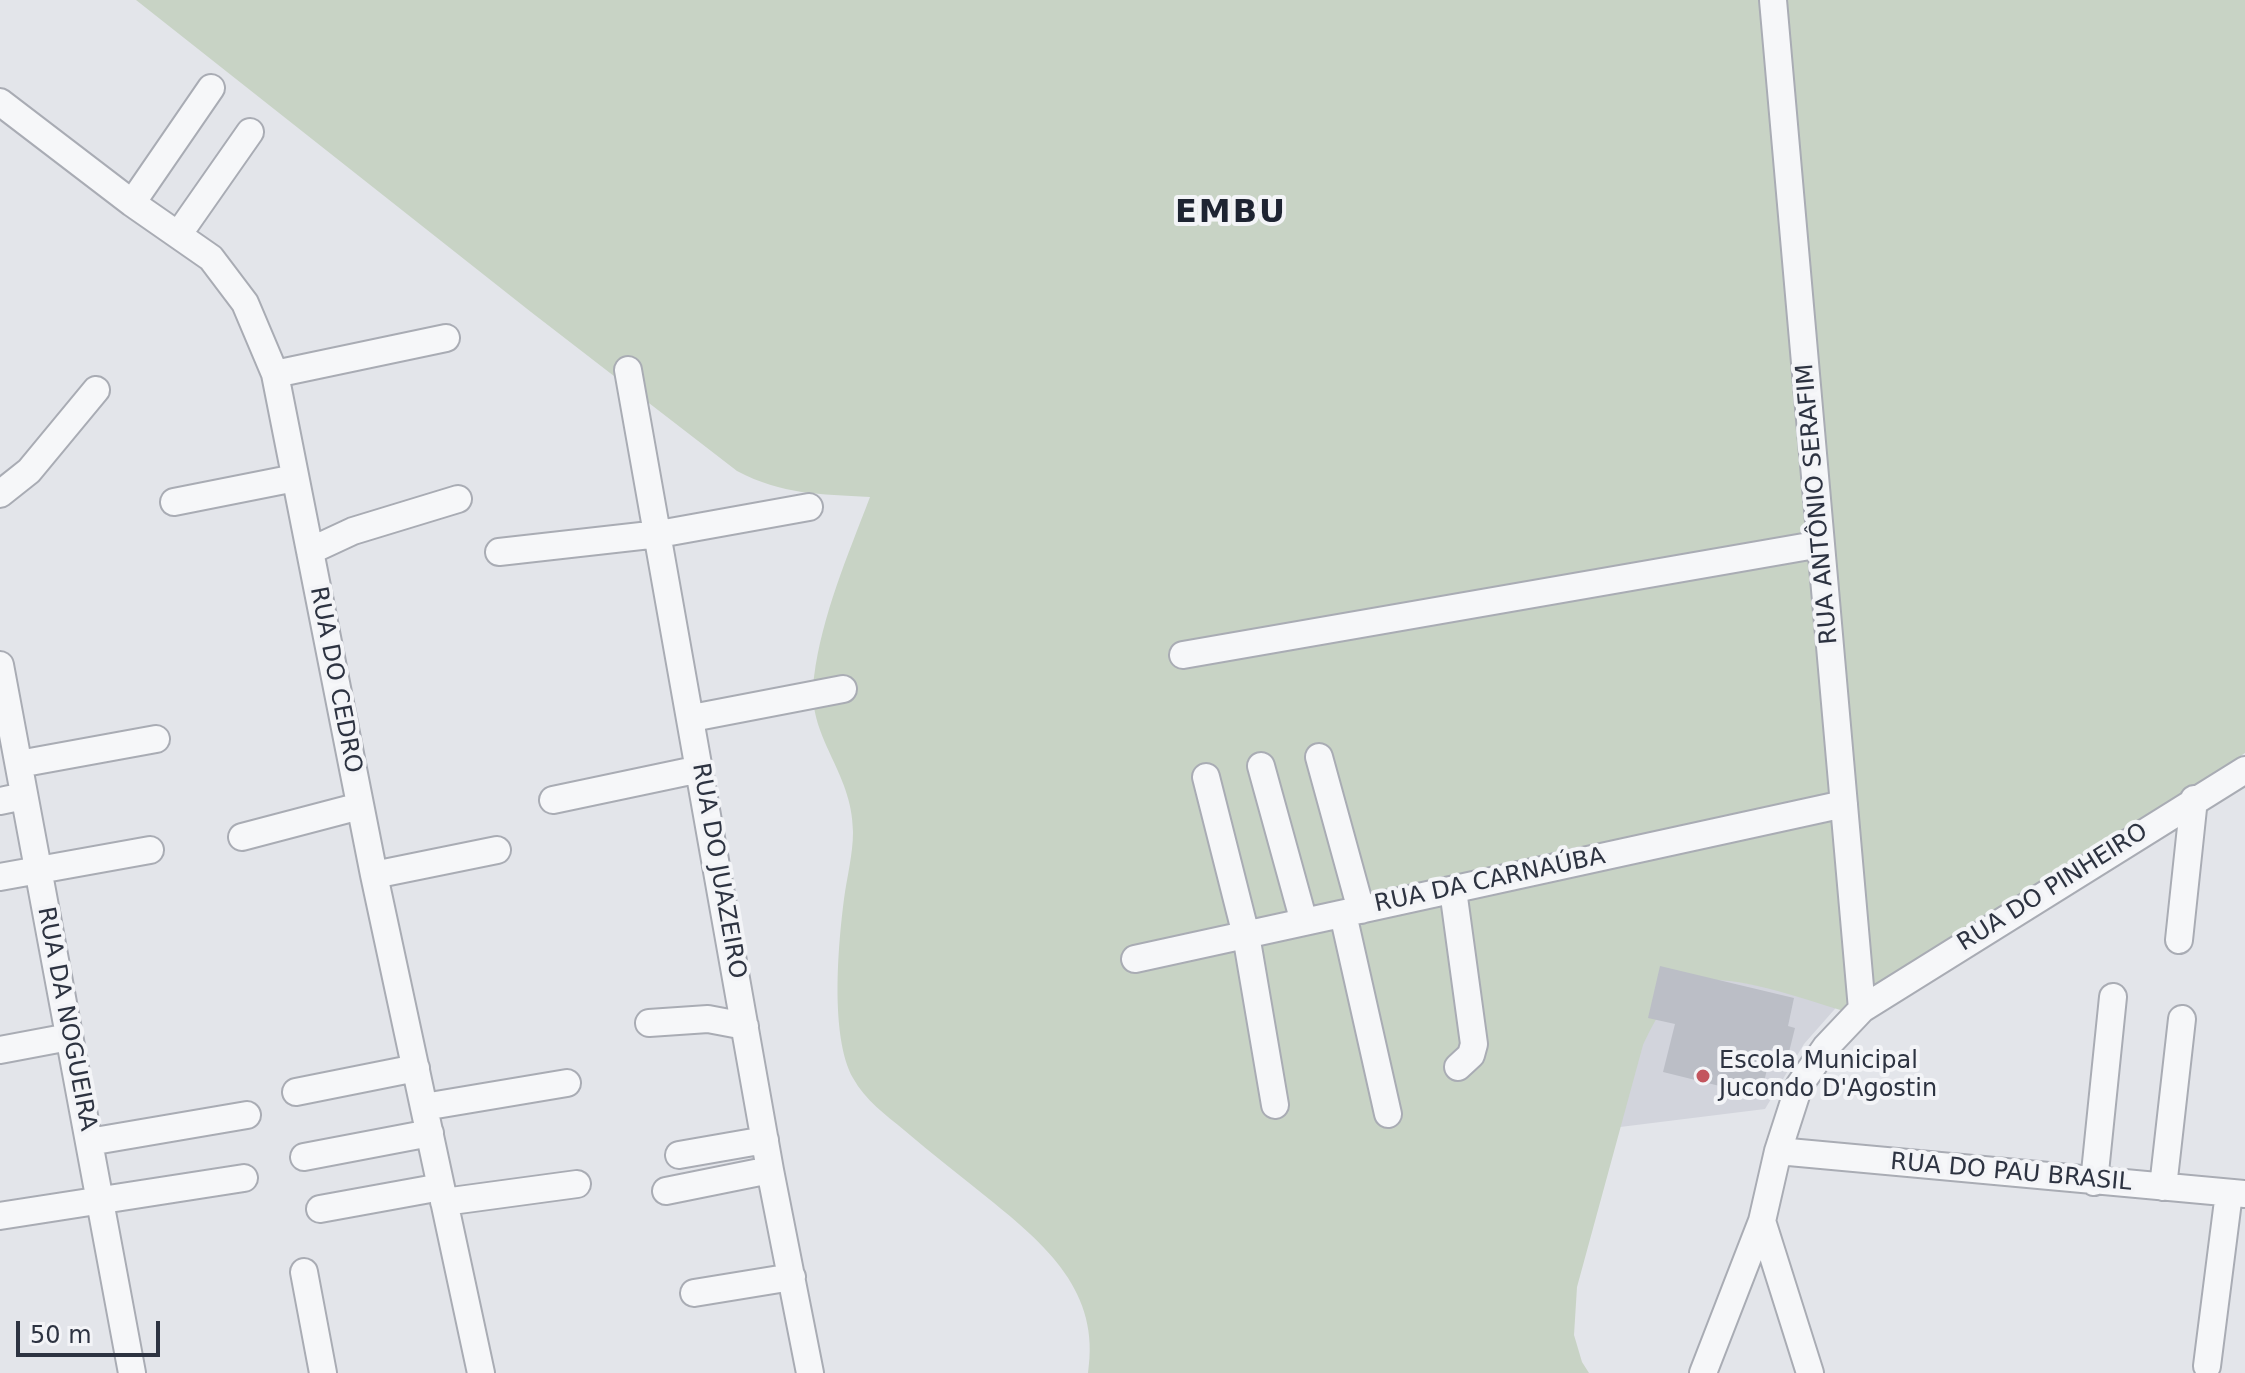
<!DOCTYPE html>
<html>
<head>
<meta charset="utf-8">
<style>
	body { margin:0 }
	#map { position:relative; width:2245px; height:1373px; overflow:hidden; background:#e3e5ea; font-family:"DejaVu Sans",sans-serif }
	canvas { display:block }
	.scale { position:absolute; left:16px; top:1321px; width:144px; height:36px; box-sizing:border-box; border:4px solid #2d3341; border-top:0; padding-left:10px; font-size:24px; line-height:28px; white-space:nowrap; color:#2d3341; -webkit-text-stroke:6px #f3f4f7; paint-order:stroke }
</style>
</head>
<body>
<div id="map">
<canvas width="2245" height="1373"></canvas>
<div class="scale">50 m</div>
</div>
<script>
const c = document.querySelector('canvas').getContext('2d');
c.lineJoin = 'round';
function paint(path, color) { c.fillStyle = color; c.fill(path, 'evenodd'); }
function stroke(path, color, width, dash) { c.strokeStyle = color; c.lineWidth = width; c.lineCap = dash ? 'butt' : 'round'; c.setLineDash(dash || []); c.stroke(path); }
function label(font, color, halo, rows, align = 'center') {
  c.font = font + ' "DejaVu Sans",sans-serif'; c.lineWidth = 8; c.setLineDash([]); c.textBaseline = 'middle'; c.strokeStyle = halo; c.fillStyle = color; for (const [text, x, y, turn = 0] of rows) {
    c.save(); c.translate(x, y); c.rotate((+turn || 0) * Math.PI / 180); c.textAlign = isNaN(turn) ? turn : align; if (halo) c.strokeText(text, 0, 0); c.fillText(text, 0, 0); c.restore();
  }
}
paint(new Path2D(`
	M 1660,966 L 1841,1002 L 1804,1044 L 1765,1109 L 1604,1129 Z`), '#d2d4dc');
paint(new Path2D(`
	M 136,0 L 2245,0 L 2245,753 L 1851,1013 C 1813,1003 1722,967 1687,985 C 1667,995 1652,1026 1643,1045 L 1577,1287 L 1574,1335 L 1582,1362 L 1589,1373 L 1088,1373 C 1101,1292 1046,1245 989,1199 C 961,1176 932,1154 904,1130 C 886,1115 865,1100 853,1078 C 830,1036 838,946 844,899 C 847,877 853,854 853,832 C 853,770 805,737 814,677 C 822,615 848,555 870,497 C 819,494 783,495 737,471 L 531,312 Z`), '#c8d3c5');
paint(new Path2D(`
	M 1660,966 L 1794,998 L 1788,1026 L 1795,1028 L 1789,1052 L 1772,1048 L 1764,1082 L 1748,1078 L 1744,1092 L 1663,1072 L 1675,1024 L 1648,1018 Z`), '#bbbec6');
const minor = new Path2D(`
	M 1773,0 L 1862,1009
	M 0,102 L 132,203 L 211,258 L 245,303 L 275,374 L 374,875 L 481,1373
	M 132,203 L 211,88
	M 178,235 L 250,132
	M 628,370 L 770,1170 L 810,1373
	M 275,374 L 446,338
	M 0,494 L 29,471 L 96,390
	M 174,502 L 295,478
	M 310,551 L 353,531 L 458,499
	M 499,552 L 659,534 L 809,507
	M 1183,655 L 1821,544
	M 0,665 L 132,1373
	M 692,718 L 843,689
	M 1319,757 L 1361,910
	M 19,764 L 156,739
	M 1261,766 L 1304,922
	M 1206,777 L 1246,935 L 1275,1105
	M 553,800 L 700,769
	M 0,801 L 24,796
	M 242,837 L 360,806
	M 374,875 L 497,850
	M 0,877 L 150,850
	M 1453,890 L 1474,1044 L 1471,1055 L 1458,1067
	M 1343,914 L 1388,1114
	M 2179,940 L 2194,799
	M 1135,959 L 1844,804
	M 649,1023 L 708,1019 L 745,1026
	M 0,1050 L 69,1037
	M 296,1092 L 416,1068
	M 424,1107 L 567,1083
	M 89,1142 L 247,1115
	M 1778,1151 L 2245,1194
	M 679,1155 L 765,1140
	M 304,1157 L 430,1133
	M 2094,1182 L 2113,997
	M 2163,1187 L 2182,1019
	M 666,1191 L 770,1170
	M 444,1202 L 577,1184
	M 320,1209 L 441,1187
	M 0,1216 L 244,1178
	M 1762,1221 L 1810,1373
	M 304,1272 L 323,1373
	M 694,1293 L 792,1277
	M 2207,1366 L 2229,1193
	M 1703,1373 L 1762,1221 L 1778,1151 L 1799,1086 L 1826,1047 L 1862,1009 L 2245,770`);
stroke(minor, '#a9acb4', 30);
stroke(minor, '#f6f7f9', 26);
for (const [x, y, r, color] of [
	[1703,1076,8,"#c3555e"]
]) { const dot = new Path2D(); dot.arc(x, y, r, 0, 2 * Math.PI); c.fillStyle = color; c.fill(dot); stroke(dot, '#f3f4f7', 3); }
label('24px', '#2d3341', '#f3f4f7', [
	["RUA ANTÔNIO SERAFIM",1818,504,-95],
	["RUA DO CEDRO",335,680,79],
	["RUA DO JUAZEIRO",718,871,80],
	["RUA DA CARNAÚBA",1490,881,-12],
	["RUA DO PINHEIRO",2053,888,-32],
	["RUA DA NOGUEIRA",66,1019,79],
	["RUA DO PAU BRASIL",2011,1173,5]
]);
label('24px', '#2d3341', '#f3f4f7', [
	["Escola Municipal",1719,1062],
	["Jucondo D'Agostin",1719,1090]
], 'left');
c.letterSpacing = '2px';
label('bold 32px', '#1e2432', '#f3f4f7', [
	["EMBU",1231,214]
]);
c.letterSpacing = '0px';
</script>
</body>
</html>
